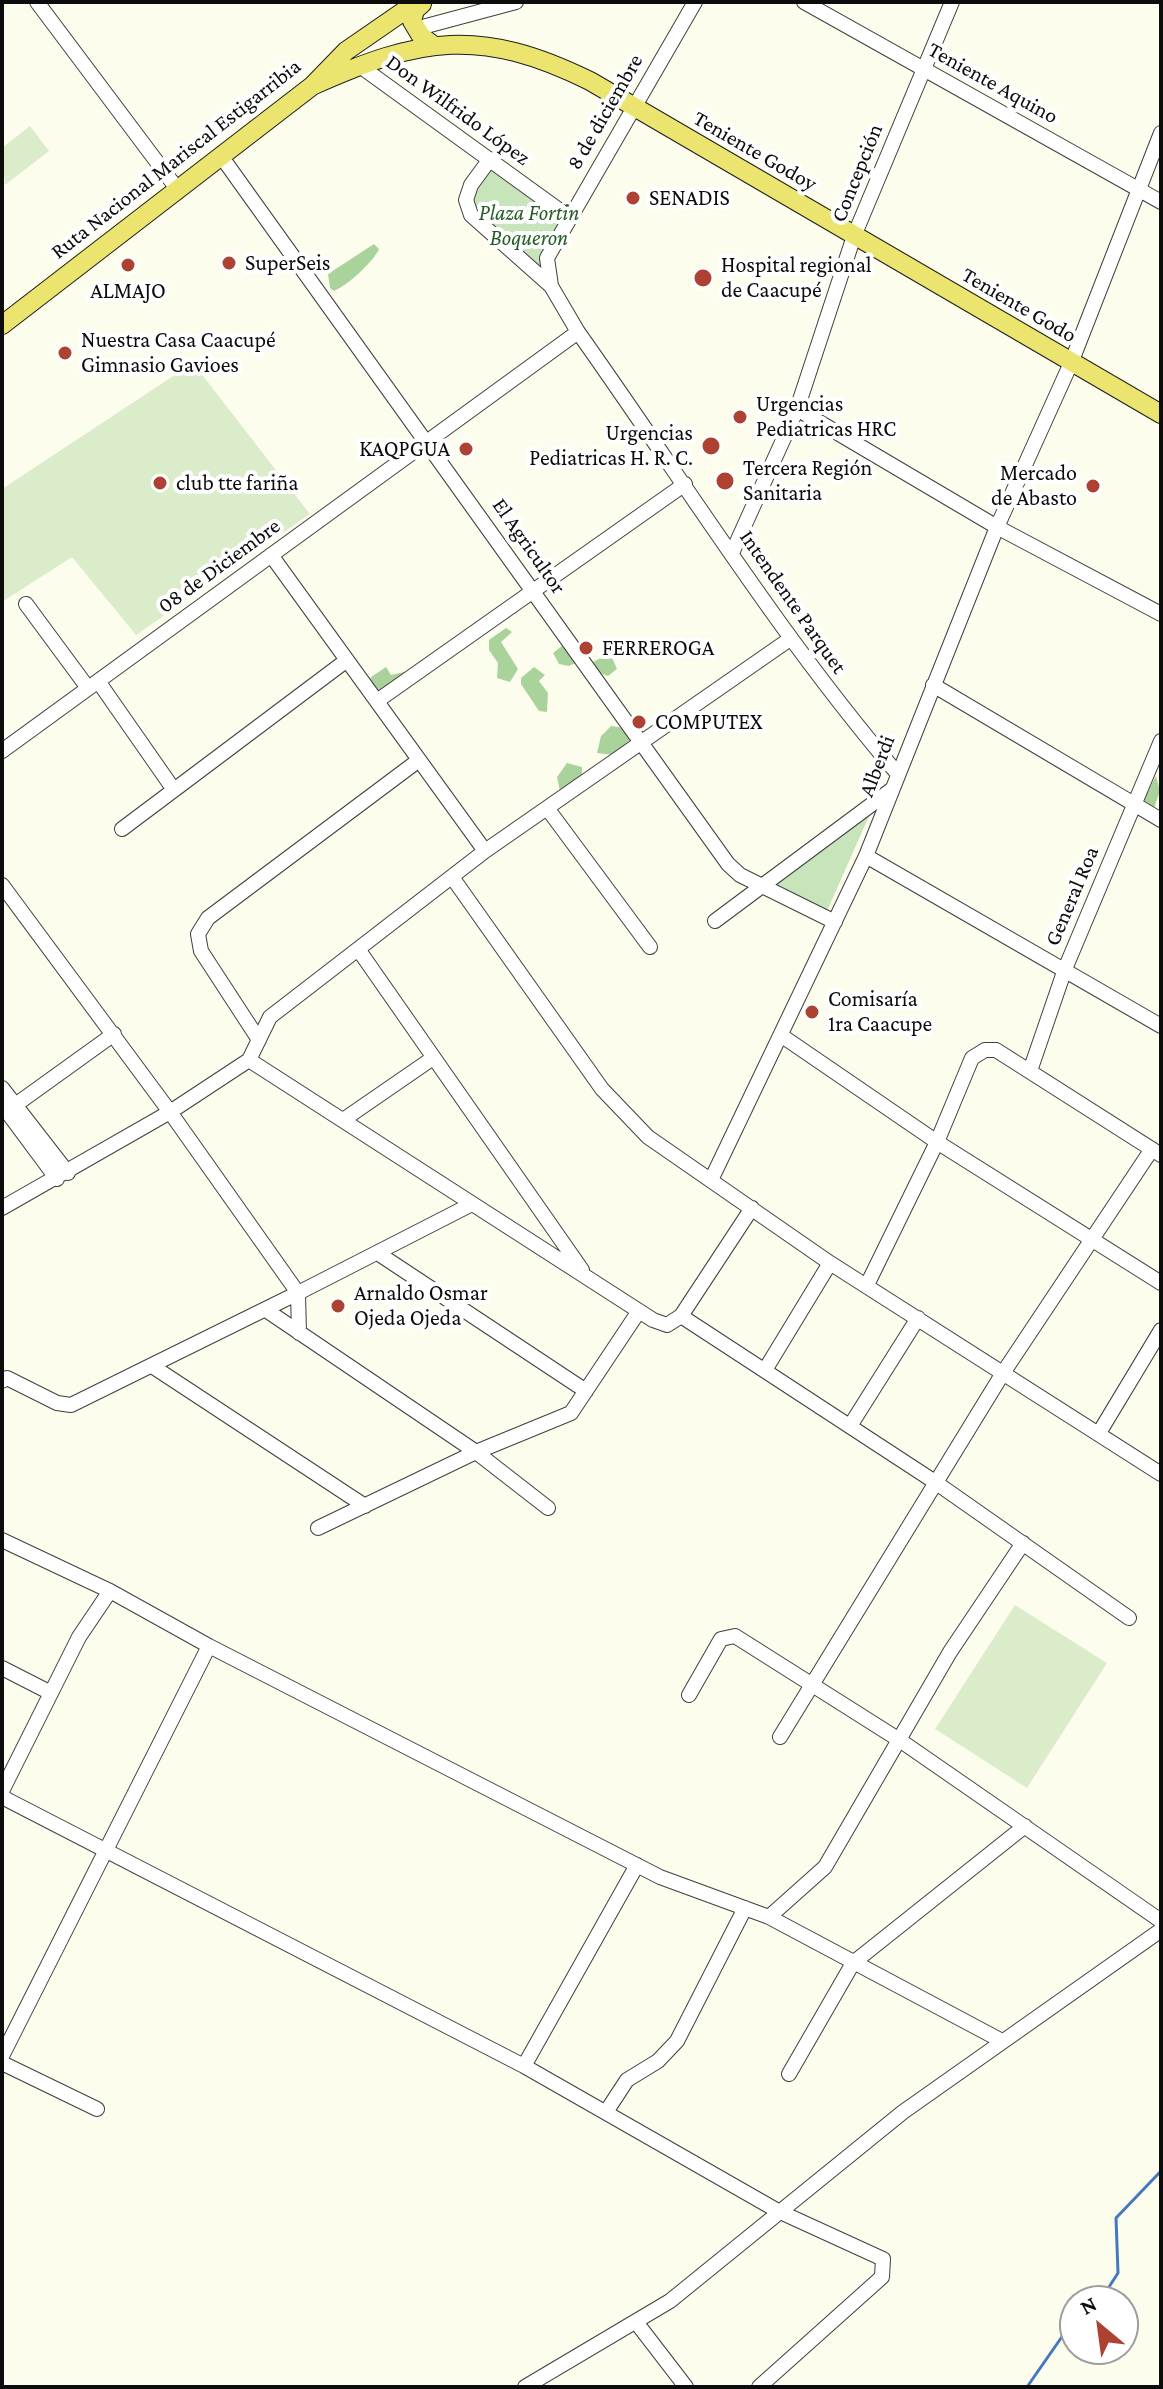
<!DOCTYPE html>
<html>
<head>
<meta charset="utf-8">
<style>
	body { margin:0 }
	#map { position:relative; width:1163px; height:2389px; overflow:hidden; background:#fdfded; font-family:"Crimson Pro",serif }
	canvas { display:block }
	.frame { position:absolute; inset:0; border:4px solid #0c0c0c; pointer-events:none }
	.north { position:absolute; left:1059px; top:2285px; width:80px; height:80px; box-sizing:border-box; background:#fff; border:2px solid #9e9e9e; border-radius:50%; rotate:331deg; font-size:22px; font-weight:700; line-height:32px; text-align:center; color:#0c0c0c }
	.north::after { content:''; display:block; margin:auto; width:28px; height:36px; background:#ae4232; clip-path:polygon(50% 0,100% 100%,50% 72%,0 100%) }
</style>
</head>
<body>
<div id="map">
<canvas width="1163" height="2389"></canvas>
<div class="frame"></div>
<div class="north">N</div>
</div>
<script>
const c = document.querySelector('canvas').getContext('2d');
c.lineJoin = 'round';
function paint(path, color) { c.fillStyle = color; c.fill(path, 'evenodd'); }
function stroke(path, color, width, dash) { c.strokeStyle = color; c.lineWidth = width; c.lineCap = dash ? 'butt' : 'round'; c.setLineDash(dash || []); c.stroke(path); }
function label(font, color, halo, rows, align = 'center') {
  c.font = font + ' "Crimson Pro",serif'; c.lineWidth = 8; c.setLineDash([]); c.textBaseline = 'middle'; c.strokeStyle = halo; c.fillStyle = color; for (const [text, x, y, turn = 0] of rows) {
    c.save(); c.translate(x, y); c.rotate((+turn || 0) * Math.PI / 180); c.textAlign = isNaN(turn) ? turn : align; if (halo) c.strokeText(text, 0, 0); c.fillText(text, 0, 0); c.restore();
  }
}
paint(new Path2D(`
	M 490,159 L 570,218 L 547,258 L 551,286 L 471,215 L 471,185 Z
	M 873,807 L 827,911 L 773,882 Z`), '#c8e4ba');
paint(new Path2D(`
	M 374,244 L 379,249 C 374,261 347,286 334,291 L 330,288 L 328,274 Z
	M 506,628 L 512,632 L 501,642 L 518,669 L 510,682 L 497,678 L 498,663 L 489,650 L 489,640 Z
	M 563,645 L 580,661 L 569,666 L 559,664 L 553,653 Z
	M 610,653 L 617,669 L 608,676 L 597,672 L 593,662 Z
	M 386,667 L 391,675 L 404,672 L 405,677 L 379,694 L 369,684 L 371,677 Z
	M 534,667 L 545,675 L 539,681 L 548,693 L 547,712 L 539,711 L 521,684 L 521,678 Z
	M 611,726 L 624,728 L 630,740 L 614,755 L 597,753 L 601,736 Z
	M 567,763 L 582,767 L 582,779 L 560,791 L 557,777 Z
	M 1156,776 L 1160,791 L 1153,811 L 1145,805 L 1144,799 Z`), '#aad39b');
paint(new Path2D(`
	M 30,126 L 49,151 L 5,185 L 2,148 Z
	M 193,363 L 310,514 L 136,635 L 72,557 L 2,602 L 2,489 Z
	M 1015,1605 L 1107,1663 L 1027,1788 L 935,1729 Z`), '#dbeccb');
stroke(new Path2D(`
	M 1100,2301 L 1118,2273 L 1116,2218 L 1161,2171
	M 1027,2387 L 1075,2318`), '#4478c0', 3);
const minor = new Path2D(`
	M 37,2 L 178,190
	M 695,2 L 547,258 L 551,286 L 578,332 C 683,480 779,635 897,773
	M 804,2 L 1161,202
	M 415,29 L 516,2
	M 360,66 L 570,218
	M 221,156 L 728,864 L 740,875 L 835,922
	M 490,159 L 471,185 L 466,200 L 471,215 L 551,286
	M 797,409 L 997,527 L 1161,614
	M 732,553 L 797,409 L 854,236 L 952,2
	M 271,555 L 485,851
	M 26,604 L 88,688
	M 98,681 L 174,790 L 347,660
	M 933,685 L 1161,820
	M 377,701 L 685,484
	M 2,751 L 578,332
	M 547,808 L 650,947
	M 122,829 L 174,790
	M 866,856 L 1161,1026
	M 452,877 L 602,1089 L 648,1137 L 830,1263 L 1161,1474
	M 2,885 L 170,1112 L 298,1293 L 71,1405 L 57,1403 L 7,1378 L 2,1381
	M 715,921 L 891,790
	M 358,949 L 582,1270
	M 782,1036 L 937,1142 L 1161,1283
	M 259,1040 L 201,951 L 198,934 L 208,918 L 419,760
	M 249,1060 L 653,1320 L 667,1325 L 681,1316 L 752,1208
	M 1030,1071 L 1065,969 L 1161,741
	M 2,1088 L 68,1173
	M 2,1105 L 57,1179
	M 7,1111 L 114,1034
	M 343,1120 L 433,1058
	M 712,1178 L 866,856 L 997,527 L 1071,363 L 1161,133
	M 2,1208 L 170,1112 L 249,1060 L 270,1017 L 485,851 L 790,639
	M 379,1254 L 586,1391
	M 867,1285 L 937,1142 L 972,1058 L 985,1050 L 996,1050 L 1161,1155
	M 266,1310 L 476,1452 L 548,1508
	M 681,1316 L 935,1482 L 1129,1618
	M 299,1333 L 298,1293 L 472,1204
	M 152,1366 L 365,1506
	M 765,1370 L 830,1263
	M 850,1426 L 918,1318
	M 1099,1433 L 1161,1330
	M 318,1528 L 476,1452 L 571,1413 L 639,1311
	M 2,1540 L 110,1591 L 209,1646 L 660,1877 L 769,1917 L 1002,2041
	M 2,1668 L 51,1693
	M 689,1695 L 721,1639 L 735,1636 L 901,1741 L 1161,1921
	M 780,1737 L 1003,1373 L 1152,1149
	M 2,1791 L 79,1637 L 110,1591
	M 2,1797 L 524,2066 L 778,2211 L 883,2259 L 882,2277 L 759,2387
	M 769,1917 L 825,1867 L 950,1652 L 1023,1543
	M 2,2056 L 209,1646
	M 2,2063 L 97,2109
	M 524,2066 L 637,1865
	M 789,2074 L 853,1963 L 1025,1826
	M 606,2112 L 627,2080 L 658,2061 L 677,2041 L 745,1908
	M 636,2322 L 686,2387
	M 525,2387 L 670,2301 L 903,2112 L 1161,1930`);
const major = new Path2D(`
	M 422,4 L 415,10 L 412,21 L 421,36 L 433,45
	M 312,86 C 421,37 480,27 590,81 L 1161,414
	M 2,325 L 312,86 L 346,51 L 417,2`);
stroke(minor, '#3f3f3f', 16);
stroke(major, '#1d1d1d', 20);
stroke(minor, '#fff', 14);
stroke(major, '#ebe46f', 18);
for (const [x, y, r, color] of [
	[633,198,8,"#ae4232"],
	[229,263,8,"#ae4232"],
	[128,265,8,"#ae4232"],
	[703,278,10,"#ae4232"],
	[65,353,8,"#ae4232"],
	[740,417,8,"#ae4232"],
	[711,446,10,"#ae4232"],
	[466,449,8,"#ae4232"],
	[725,481,10,"#ae4232"],
	[160,483,8,"#ae4232"],
	[1093,486,8,"#ae4232"],
	[586,648,8,"#ae4232"],
	[639,722,8,"#ae4232"],
	[812,1012,8,"#ae4232"],
	[338,1306,8,"#ae4232"]
]) { const dot = new Path2D(); dot.arc(x, y, r, 0, 2 * Math.PI); c.fillStyle = color; c.fill(dot); stroke(dot, '#fff', 3); }
label('22px', '#0c0c0c', '#fff', [
	["Teniente Aquino",993,83,29],
	["Don Wilfrido López",458,110,36],
	["8 de diciembre",605,112,-60],
	["Teniente Godoy",755,151,30],
	["Ruta Nacional Mariscal Estigarribia",176,159,-38],
	["Concepción",857,173,-68],
	["Teniente Godo",1019,305,30],
	["El Agricultor",529,546,55],
	["08 de Diciembre",219,566,-36],
	["Intendente Parquet",793,602,55],
	["Alberdi",877,766,-69],
	["General Roa",1072,896,-67]
]);
label('22px', '#0c0c0c', '#fff', [
	["SENADIS",649,198],
	["SuperSeis",245,263],
	["Hospital regional",721,265],
	["de Caacupé",721,290],
	["ALMAJO",128,291,"center"],
	["Nuestra Casa Caacupé",81,340],
	["Gimnasio Gavioes",81,365],
	["Urgencias",756,404],
	["Pediatricas HRC",756,429],
	["Urgencias",693,433,"right"],
	["Pediatricas H. R. C.",693,458,"right"],
	["KAQPGUA",450,449,"right"],
	["Tercera Región",743,468],
	["Sanitaria",743,493],
	["Mercado",1077,473,"right"],
	["de Abasto",1077,498,"right"],
	["club tte fariña",176,483],
	["FERREROGA",602,648],
	["COMPUTEX",655,722],
	["Comisaría",828,999],
	["1ra Caacupe",828,1024],
	["Arnaldo Osmar",354,1293],
	["Ojeda Ojeda",354,1318]
], 'left');
label('italic 22px', '#245d23', '#fff', [
	["Plaza Fortin",529,213],
	["Boqueron",529,238]
]);
</script>
</body>
</html>
